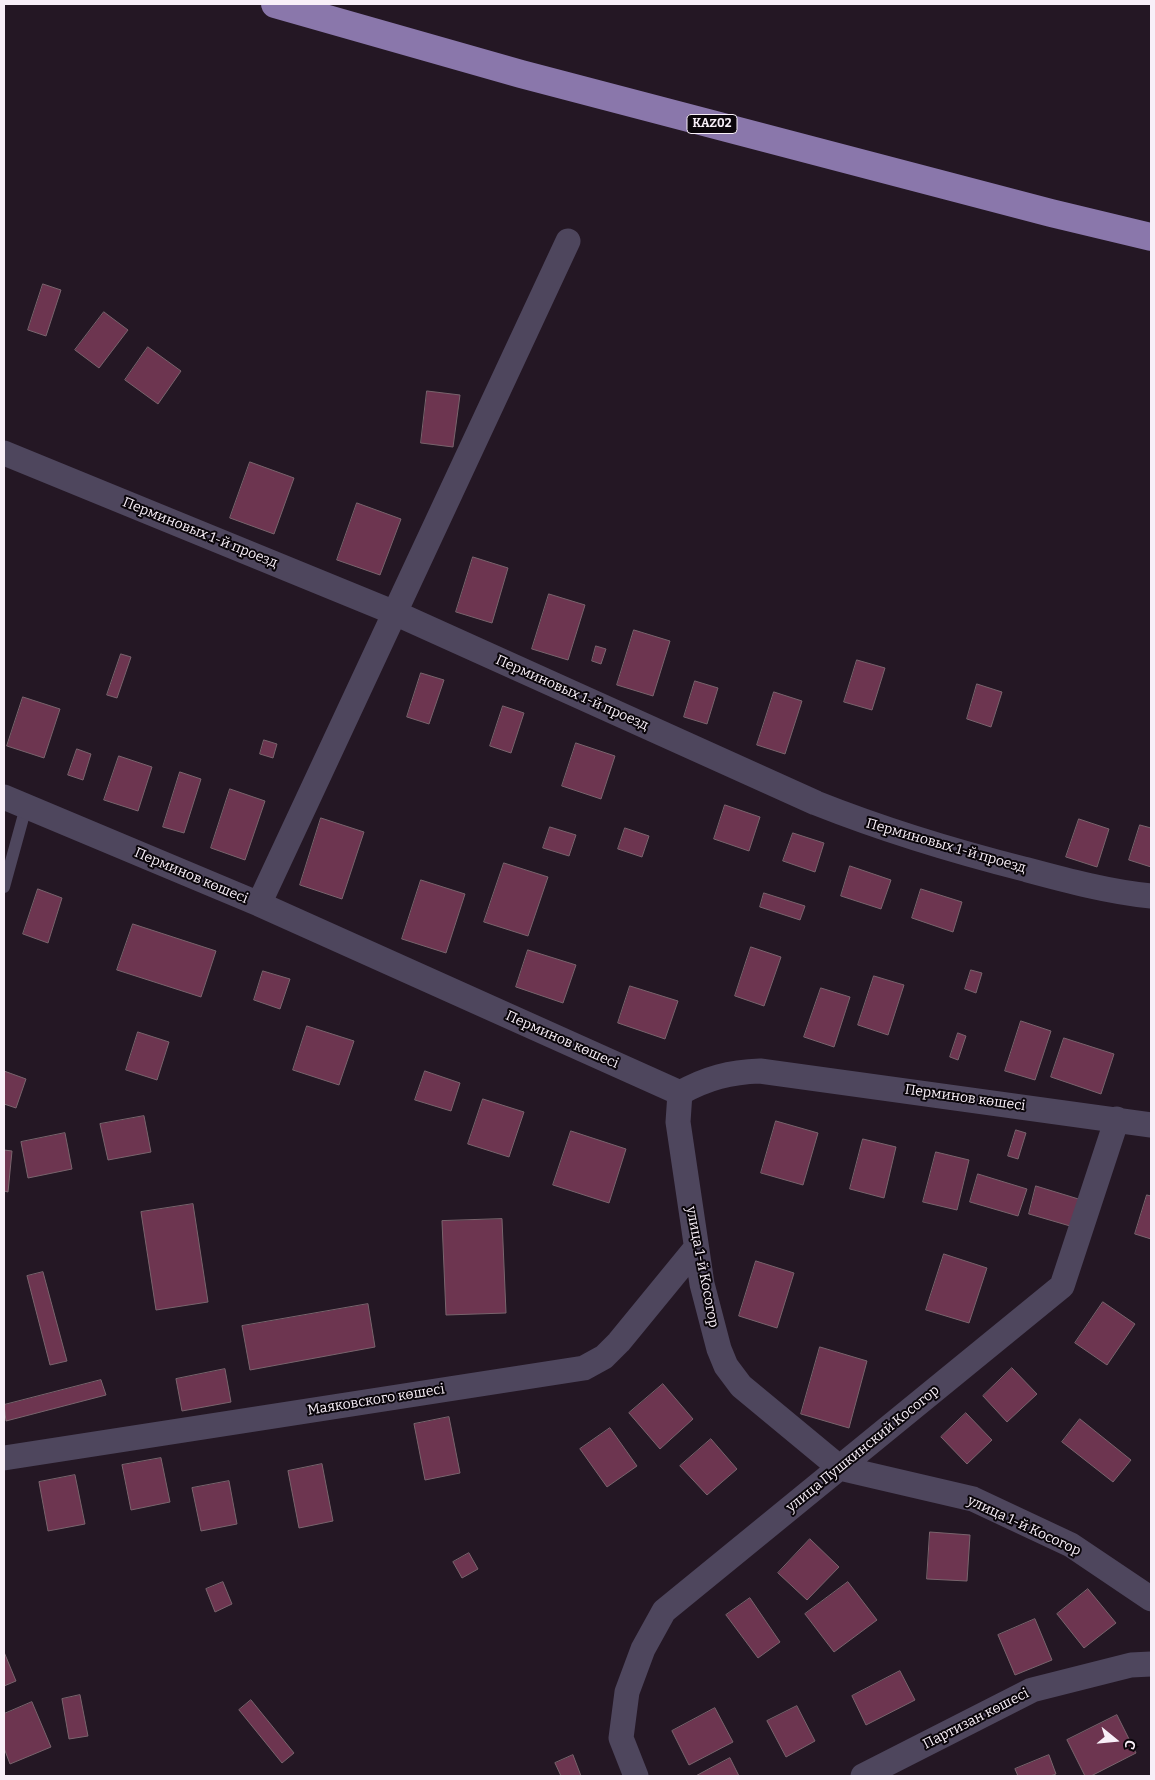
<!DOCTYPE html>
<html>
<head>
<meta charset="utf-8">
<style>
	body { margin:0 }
	#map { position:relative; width:1155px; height:1780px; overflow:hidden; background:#241724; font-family:Bitter,serif }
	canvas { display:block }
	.frame { position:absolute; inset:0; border:5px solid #f8eff8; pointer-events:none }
	.north { position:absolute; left:1090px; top:1715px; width:50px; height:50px; -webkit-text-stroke:4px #0a050a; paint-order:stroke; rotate:107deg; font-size:14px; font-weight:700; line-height:20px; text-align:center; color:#f8eff8 }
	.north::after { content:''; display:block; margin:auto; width:18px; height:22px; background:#f8eff8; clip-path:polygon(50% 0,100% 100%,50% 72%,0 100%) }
</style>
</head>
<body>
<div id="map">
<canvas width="1155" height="1780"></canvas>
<div class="frame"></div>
<div class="north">С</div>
</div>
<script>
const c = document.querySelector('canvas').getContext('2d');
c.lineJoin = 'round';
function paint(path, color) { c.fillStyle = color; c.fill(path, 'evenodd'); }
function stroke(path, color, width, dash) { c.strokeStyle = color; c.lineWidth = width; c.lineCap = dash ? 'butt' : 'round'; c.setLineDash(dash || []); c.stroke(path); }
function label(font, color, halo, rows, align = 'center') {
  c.font = font + ' Bitter,serif'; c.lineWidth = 4; c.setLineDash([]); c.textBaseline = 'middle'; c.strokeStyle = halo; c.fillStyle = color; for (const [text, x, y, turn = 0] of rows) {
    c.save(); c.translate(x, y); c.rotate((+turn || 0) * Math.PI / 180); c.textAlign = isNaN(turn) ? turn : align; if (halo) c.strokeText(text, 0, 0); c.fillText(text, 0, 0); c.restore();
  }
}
const building = new Path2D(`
	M 43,284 L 61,290 L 46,336 L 28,330 Z
	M 104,312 L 128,330 L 99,368 L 75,350 Z
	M 148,347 L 181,371 L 158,404 L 125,380 Z
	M 427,391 L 460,395 L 453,447 L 421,443 Z
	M 250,462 L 294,478 L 274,534 L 230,518 Z
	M 357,503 L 401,519 L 380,575 L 337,560 Z
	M 473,557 L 508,568 L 492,623 L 456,612 Z
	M 549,594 L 585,605 L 568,660 L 532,649 Z
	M 634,630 L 670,641 L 653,696 L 617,685 Z
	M 596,646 L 606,649 L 601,664 L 592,661 Z
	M 121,654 L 131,657 L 117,698 L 107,695 Z
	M 857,660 L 885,668 L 872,710 L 844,702 Z
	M 421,673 L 444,680 L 429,724 L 407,717 Z
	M 695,681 L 718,688 L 707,724 L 684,717 Z
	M 977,684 L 1002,692 L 991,727 L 967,719 Z
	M 774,692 L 802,701 L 785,754 L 757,745 Z
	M 23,697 L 60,709 L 44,758 L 7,746 Z
	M 503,706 L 524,713 L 511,753 L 490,746 Z
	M 264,740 L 277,744 L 273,758 L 260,754 Z
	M 576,743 L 615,756 L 601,799 L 562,786 Z
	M 77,749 L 91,754 L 83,780 L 68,775 Z
	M 119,756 L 152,767 L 138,811 L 104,800 Z
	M 180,772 L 201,779 L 184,833 L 163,827 Z
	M 230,789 L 265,801 L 245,860 L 211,848 Z
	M 725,805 L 760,817 L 749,851 L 714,839 Z
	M 321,818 L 364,832 L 342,899 L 300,885 Z
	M 1079,819 L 1109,829 L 1097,867 L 1066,857 Z
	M 1140,825 L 1151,828 L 1151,867 L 1129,860 Z
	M 550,827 L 576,835 L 569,856 L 543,848 Z
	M 625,828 L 649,836 L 642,857 L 618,849 Z
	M 793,833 L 824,843 L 815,872 L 783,861 Z
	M 504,863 L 548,877 L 528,936 L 484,922 Z
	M 850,866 L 891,880 L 881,909 L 841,896 Z
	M 421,880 L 465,894 L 446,953 L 402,939 Z
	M 38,889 L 62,898 L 48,943 L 23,934 Z
	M 921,889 L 962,902 L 953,932 L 912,918 Z
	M 764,893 L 805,906 L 800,920 L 760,907 Z
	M 133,924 L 216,951 L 201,997 L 117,970 Z
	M 751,947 L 781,957 L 764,1006 L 735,996 Z
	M 528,950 L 576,965 L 563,1003 L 516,987 Z
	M 971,970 L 982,973 L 976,993 L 965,989 Z
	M 263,971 L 290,979 L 280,1009 L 254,1000 Z
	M 874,976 L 904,985 L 888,1035 L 858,1025 Z
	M 630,986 L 678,1001 L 665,1039 L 618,1023 Z
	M 821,988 L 850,997 L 834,1047 L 804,1037 Z
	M 1021,1021 L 1051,1031 L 1035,1080 L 1005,1071 Z
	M 307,1026 L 354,1041 L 339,1085 L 293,1070 Z
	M 138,1032 L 169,1042 L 157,1080 L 126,1070 Z
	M 958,1033 L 966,1036 L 958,1060 L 950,1057 Z
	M 1064,1038 L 1114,1054 L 1101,1094 L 1051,1077 Z
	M 4,1071 L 26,1079 L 16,1108 L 4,1104 Z
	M 425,1071 L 460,1083 L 451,1111 L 415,1100 Z
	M 483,1099 L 524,1112 L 509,1157 L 468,1144 Z
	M 144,1116 L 151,1152 L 108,1160 L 100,1124 Z
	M 776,1121 L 818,1133 L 803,1185 L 761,1173 Z
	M 1016,1130 L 1026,1133 L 1018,1159 L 1008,1156 Z
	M 571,1131 L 626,1149 L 609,1203 L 553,1185 Z
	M 65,1133 L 72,1169 L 28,1178 L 21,1142 Z
	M 863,1139 L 896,1147 L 884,1198 L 850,1189 Z
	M 4,1150 L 12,1151 L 8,1192 L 4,1191 Z
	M 936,1152 L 969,1160 L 957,1210 L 923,1202 Z
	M 978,1174 L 1027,1189 L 1018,1216 L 970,1202 Z
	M 1036,1186 L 1085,1201 L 1077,1228 L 1029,1214 Z
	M 1147,1195 L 1151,1196 L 1151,1239 L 1135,1234 Z
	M 193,1204 L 208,1302 L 156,1310 L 141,1212 Z
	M 502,1219 L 506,1313 L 446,1315 L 442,1221 Z
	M 944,1254 L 987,1268 L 969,1323 L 926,1310 Z
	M 756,1261 L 794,1273 L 777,1328 L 739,1316 Z
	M 43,1272 L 67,1361 L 50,1365 L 27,1276 Z
	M 1103,1302 L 1135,1324 L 1107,1365 L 1075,1343 Z
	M 368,1304 L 375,1347 L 250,1370 L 242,1326 Z
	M 820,1347 L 867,1361 L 849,1428 L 801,1414 Z
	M 1012,1368 L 1037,1394 L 1007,1422 L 983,1396 Z
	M 225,1369 L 231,1402 L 182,1411 L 176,1379 Z
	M 101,1380 L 106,1395 L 6,1421 L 4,1405 Z
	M 663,1384 L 693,1419 L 660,1449 L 629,1413 Z
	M 966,1413 L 992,1440 L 967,1464 L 941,1437 Z
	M 449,1417 L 460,1473 L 425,1480 L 414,1424 Z
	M 1080,1419 L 1131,1460 L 1113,1482 L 1062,1442 Z
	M 610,1428 L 637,1466 L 607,1487 L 580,1449 Z
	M 711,1439 L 737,1469 L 707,1495 L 680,1466 Z
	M 161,1458 L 170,1502 L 131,1510 L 122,1465 Z
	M 322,1464 L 333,1521 L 299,1528 L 288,1471 Z
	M 75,1475 L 85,1524 L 48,1531 L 39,1482 Z
	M 229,1481 L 237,1524 L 201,1531 L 192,1488 Z
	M 930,1532 L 970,1535 L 967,1581 L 927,1579 Z
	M 810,1539 L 839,1567 L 807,1600 L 778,1573 Z
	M 469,1553 L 478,1569 L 462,1578 L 453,1562 Z
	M 223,1582 L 232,1604 L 215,1612 L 206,1589 Z
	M 848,1582 L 877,1620 L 834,1652 L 805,1614 Z
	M 1088,1589 L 1116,1623 L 1084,1648 L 1057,1614 Z
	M 750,1598 L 780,1642 L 758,1658 L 726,1615 Z
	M 1035,1619 L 1052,1660 L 1015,1675 L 998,1635 Z
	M 4,1652 L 16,1681 L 4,1686 Z
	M 900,1671 L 915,1700 L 866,1725 L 852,1696 Z
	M 80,1695 L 88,1736 L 69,1739 L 62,1699 Z
	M 251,1700 L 294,1753 L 282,1763 L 239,1710 Z
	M 32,1702 L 51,1747 L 10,1764 L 4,1748 L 4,1714 Z
	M 797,1706 L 815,1741 L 786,1757 L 767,1721 Z
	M 715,1708 L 733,1742 L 689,1765 L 672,1731 Z
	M 1117,1715 L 1136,1753 L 1091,1776 L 1085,1776 L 1067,1740 Z
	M 573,1755 L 581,1776 L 561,1776 L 555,1763 Z
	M 1049,1755 L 1056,1774 L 1050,1776 L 1018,1776 L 1015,1769 Z
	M 730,1758 L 739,1776 L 696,1776 Z`);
paint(building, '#6d3550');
stroke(building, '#79646d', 1);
stroke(new Path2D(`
	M 4,887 L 26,807`), '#4e465d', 12);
stroke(new Path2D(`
	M 4,453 L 395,613 L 816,803 C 884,830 953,851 1024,869 C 1065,880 1109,892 1151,896
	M 4,797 L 259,904 L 680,1093 C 707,1078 730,1072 760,1071 L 1151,1125
	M 259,904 L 568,241
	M 680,1093 L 678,1122 L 702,1284 L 719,1349 L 726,1366 L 741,1386 L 840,1468 L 973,1499 L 1071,1545 L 1151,1599
	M 4,1458 L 584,1368 L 604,1357 L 619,1342 L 696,1248
	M 636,1776 L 621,1738 L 627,1692 L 643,1649 L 664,1611 L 1062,1286 L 1117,1119
	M 863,1776 L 1032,1690 L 1131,1665 L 1151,1664`), '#4e465d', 25);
stroke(new Path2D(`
	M 275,4 L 521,74 L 1051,213 L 1151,237`), '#8a77ab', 28);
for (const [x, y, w] of [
	[712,124,50]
]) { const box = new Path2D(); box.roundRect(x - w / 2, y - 9.5, w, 19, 4); c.fillStyle = '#0a050a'; c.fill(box); stroke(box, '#f8eff8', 1); }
label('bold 12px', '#f8eff8', null, [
	["KAZ02",712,124]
]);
label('14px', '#f8eff8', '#0a050a', [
	["Перминовых 1-й проезд",200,533,22],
	["Перминовых 1-й проезд",572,693,24],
	["Перминовых 1-й проезд",946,846,16],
	["Перминов көшесі",191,876,23],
	["Перминов көшесі",562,1040,24],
	["Перминов көшесі",965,1098,8],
	["улица 1-й Косогор",702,1267,79],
	["Маяковского көшесі",376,1400,-9],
	["улица Пушкинский Косогор",863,1449,-39],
	["улица 1-й Косогор",1024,1526,25],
	["Партизан көшесі",976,1719,-27]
]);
</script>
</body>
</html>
